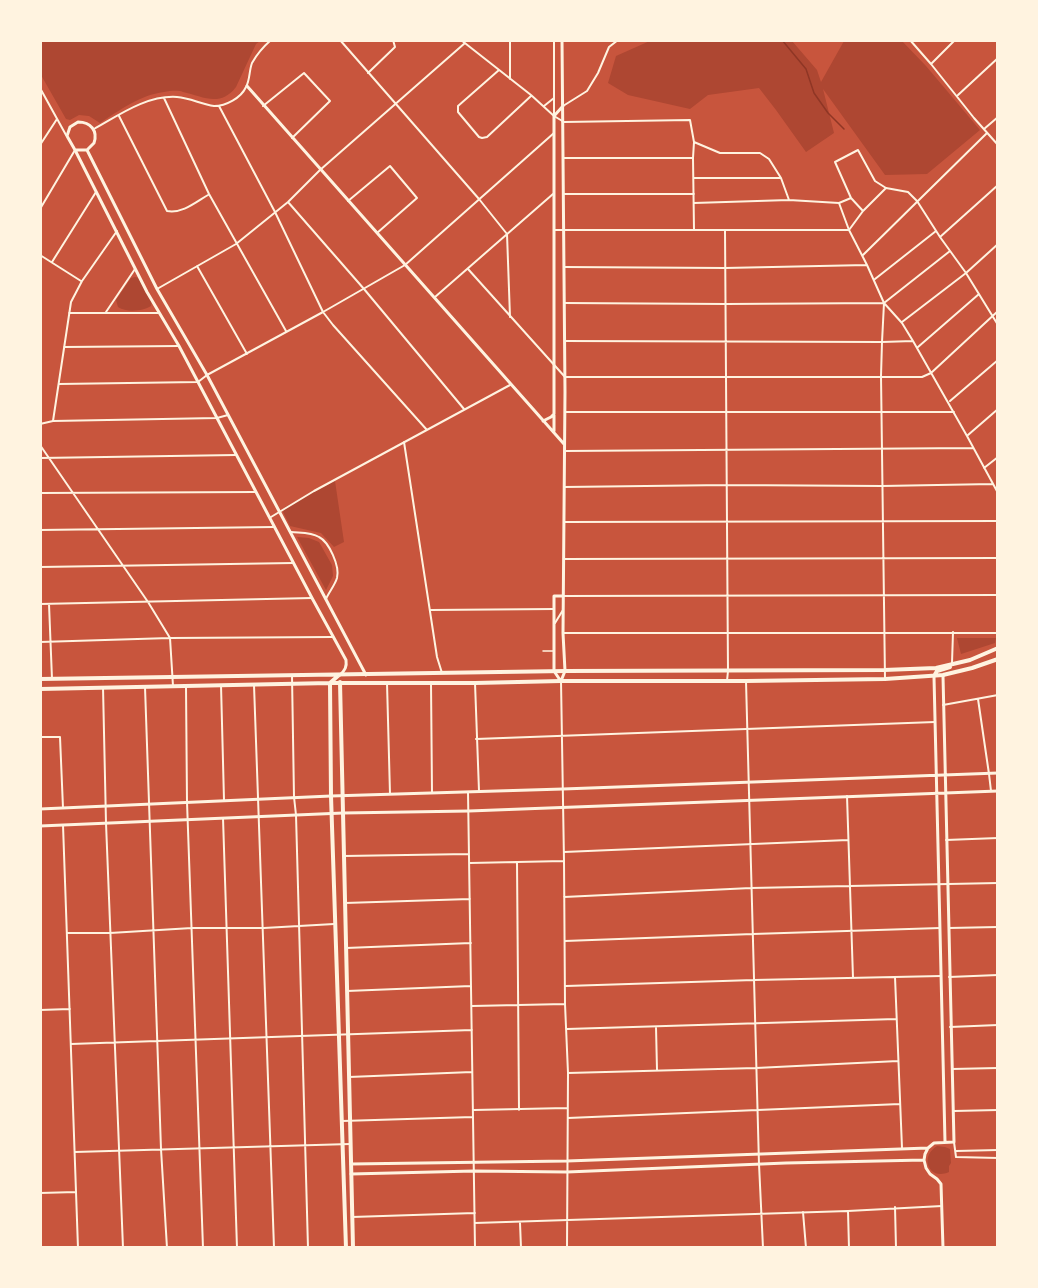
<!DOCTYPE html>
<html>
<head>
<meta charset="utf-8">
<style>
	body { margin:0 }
	#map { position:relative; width:1038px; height:1288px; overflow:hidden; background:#c8553d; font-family:Montserrat,sans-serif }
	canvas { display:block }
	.frame { position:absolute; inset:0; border:42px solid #fff3e0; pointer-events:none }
</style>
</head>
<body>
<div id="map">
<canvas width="1038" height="1288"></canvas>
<div class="frame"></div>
</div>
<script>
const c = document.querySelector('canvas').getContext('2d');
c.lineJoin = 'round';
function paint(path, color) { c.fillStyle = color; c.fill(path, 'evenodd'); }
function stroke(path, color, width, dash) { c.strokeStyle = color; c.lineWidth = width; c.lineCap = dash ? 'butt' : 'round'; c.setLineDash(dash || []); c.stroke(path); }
paint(new Path2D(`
	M 652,40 L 792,41 L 817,70 L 821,82 L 844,41 L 902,41 L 926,66 L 980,130 L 927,174 L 885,175 L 823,89 L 834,133 L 806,152 L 776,110 L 759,88 L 708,95 L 690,109 L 628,95 L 608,83 L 616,56 Z
	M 40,41 L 41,40 L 260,41 L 256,44 L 236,87 C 220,108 202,96 183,92 C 178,90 170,91 164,92 C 140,95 120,110 100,123 L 89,116 L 79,115 L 70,120 L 66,119 L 41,75 Z
	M 135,277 L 139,278 L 152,300 L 151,306 C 143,311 127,313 118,307 L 116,300 L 131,278 Z
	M 335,481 L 344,542 L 334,547 L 321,533 L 290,526 L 283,512 L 285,507 Z
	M 297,537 L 309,538 L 319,542 L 332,565 L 333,576 L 326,590 Z
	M 957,638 L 996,638 L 995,643 L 961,654 Z
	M 937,1146 L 945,1147 L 950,1149 L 951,1163 L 949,1166 L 949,1172 C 929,1181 919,1157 937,1146 Z`), '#ae4732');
stroke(new Path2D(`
	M 782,40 L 806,69 L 814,93 L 828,113 L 844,129`), '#8f3625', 1.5);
stroke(new Path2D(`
	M 543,651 L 554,651`), '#fff3e0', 1.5);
stroke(new Path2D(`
	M 340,40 L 479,199 L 507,234 L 510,317
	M 461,40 L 531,95 L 554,116 L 564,122 L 690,120 L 694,142 L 693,158 L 694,230
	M 554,40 L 554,116
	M 910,40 L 931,64
	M 955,40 L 931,64 L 974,118 L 998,145
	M 499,70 L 458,106 L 458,112 L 479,137 L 482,138 L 487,137 L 531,96
	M 368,73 L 395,47 L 393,40
	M 510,79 L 510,40
	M 40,88 L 66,135
	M 958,95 L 998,58
	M 164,98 L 209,194 L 286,331
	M 219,106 L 275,212 L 323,312 L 333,325 L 427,430
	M 263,106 L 304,73 L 330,101 L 292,138
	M 544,106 L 554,98
	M 563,106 L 587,91 L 598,73 L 609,47 L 618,40
	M 119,116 L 167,211 C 182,214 196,202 208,195
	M 94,129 C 119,115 147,95 177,97 C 190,98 201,104 214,106 C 226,106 241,98 246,87 C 250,80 249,71 252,63 C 257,54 263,47 271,40
	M 984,129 L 998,117
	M 694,142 L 720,153 L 760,153 L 769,159 L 781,178 L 789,200
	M 40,145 L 57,119
	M 564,158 L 693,158
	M 694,178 L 781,178
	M 564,194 L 694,194
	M 348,201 L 390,166 L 417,198 L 377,233
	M 288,202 L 364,289 L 464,409
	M 694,203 L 789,200 L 839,203 L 851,198
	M 839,203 L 849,230 L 867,265 L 884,303 L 902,323 L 913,341 L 967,436 L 998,493
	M 40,209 L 75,150
	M 863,211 L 851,198 L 835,162 L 858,150 L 875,181 L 886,188 L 908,192 L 917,201 L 940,237 L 966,273 L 998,325
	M 555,230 L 849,230
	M 725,230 L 728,671 L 727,681
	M 849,230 L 863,211 L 885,189
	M 940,237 L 998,185
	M 40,255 L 81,281
	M 863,255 L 987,133
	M 52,262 L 96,192
	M 197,266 L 247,354
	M 564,267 L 725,268 L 867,265
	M 468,269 L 565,377 L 922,377 L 931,373 L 998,311
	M 875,279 L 936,231
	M 157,289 L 236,244 L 288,202 L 320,170 L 465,43
	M 435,297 L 553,194
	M 564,303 L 726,304 L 884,303
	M 884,303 L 882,342 L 881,376 L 885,679
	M 884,303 L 950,251
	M 106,312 L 135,269
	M 69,313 L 159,313
	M 902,322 L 966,273 L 998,244
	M 565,341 L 882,342 L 913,341
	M 64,347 L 179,346
	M 918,347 L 979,294
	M 59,384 L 198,382 L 207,375 L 323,312 L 405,265 L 554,133
	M 950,401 L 998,360
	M 565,412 L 954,412
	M 53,421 L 71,302 L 82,281 L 117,231
	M 40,424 L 53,421 L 217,418 L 228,415
	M 968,435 L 998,409
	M 404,442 L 437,657 L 442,673
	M 40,445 L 148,602 L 170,638 L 173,686
	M 565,451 L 973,448
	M 40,458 L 236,455
	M 984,468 L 998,457
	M 564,487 L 727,485 L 882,486 L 993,484
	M 40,493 L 255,492
	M 271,517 L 314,491 L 510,385
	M 564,522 L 998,521
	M 40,530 L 274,527
	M 291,532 C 300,533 311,532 319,537 C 329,542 340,566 337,578 C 335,585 329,592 326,599
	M 564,559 L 998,558
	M 40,567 L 293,563
	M 563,596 L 998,595
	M 40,604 L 312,598
	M 49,604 L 52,679
	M 431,610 L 554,609
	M 555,623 L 563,610
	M 563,633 L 998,633
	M 40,642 L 170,638 L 333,637
	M 952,663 L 953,632
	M 292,676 L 294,797 L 296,815 L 308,1248
	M 561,681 L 564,861 L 565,1004 L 568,1073 L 567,1248
	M 746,681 L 759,1164 L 763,1248
	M 387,683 L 390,794
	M 431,683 L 432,793
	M 475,683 L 479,791
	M 221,685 L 224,800
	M 254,685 L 274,1248
	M 103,687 L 106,823 L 123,1248
	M 145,687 L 161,1149 L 167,1248
	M 186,687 L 187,802 L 203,1248
	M 978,699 L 989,774 L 991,791
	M 943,705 L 998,695
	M 40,737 L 60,737 L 63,808
	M 476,739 L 935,722
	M 468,792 L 475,1248
	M 847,796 L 853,978
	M 223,818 L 237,1248
	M 63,825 L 78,1248
	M 946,840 L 998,838
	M 564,852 L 848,840
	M 344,856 L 469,854
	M 517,862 L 519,1110
	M 470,863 L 564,861
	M 564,897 L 751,888 L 998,883
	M 345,903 L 470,899
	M 949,928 L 998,927
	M 67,933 L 110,933 L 192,928 L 264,928 L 334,924
	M 565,941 L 753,934 L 940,928
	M 346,948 L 471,943
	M 895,977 L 902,1148
	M 949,977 L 998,975
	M 566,986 L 754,980 L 941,976
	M 347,991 L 471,986
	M 472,1006 L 565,1004
	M 40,1010 L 70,1009
	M 656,1027 L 657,1070
	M 950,1027 L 998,1025
	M 567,1029 L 896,1019
	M 71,1044 L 472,1030
	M 952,1069 L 998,1068
	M 568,1073 L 756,1068 L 898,1061
	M 349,1077 L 472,1072
	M 474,1110 L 567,1108
	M 954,1111 L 998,1110
	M 568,1118 L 900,1104
	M 342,1121 L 473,1117
	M 954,1142 L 956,1157 L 998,1158
	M 956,1151 L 998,1150
	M 75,1152 L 350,1144
	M 40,1193 L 76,1192
	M 895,1207 L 896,1248
	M 848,1211 L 849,1248
	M 803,1212 L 806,1248
	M 352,1217 L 475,1213
	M 475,1223 L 848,1211 L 942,1206
	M 520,1223 L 521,1248`), '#fff3e0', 2);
stroke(new Path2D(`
	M 247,86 L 564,444
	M 78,122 C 91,122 98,131 94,143 L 87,150 L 75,150 L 67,136 L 70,127 Z
	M 75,150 L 147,292 L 179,346 L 312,598 L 346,660 C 347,667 345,670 340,675
	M 87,150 L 157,289 L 207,375 L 366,675
	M 543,421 L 551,417 L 554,414
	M 554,431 L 554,116 L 563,106
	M 943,676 L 954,1142 L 934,1143 L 928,1148 L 925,1154 L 924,1160 L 926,1168 L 930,1174 L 937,1179 L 941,1184 L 943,1248
	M 934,677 L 945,1142
	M 560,680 L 554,671 L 554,596 L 563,596
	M 561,681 L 565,671 L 563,633 L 565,392 L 562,40
	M 40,809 L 331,796 L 563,789 L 998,773
	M 40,826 L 343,813 L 469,811 L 998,791
	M 351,1164 L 567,1161 L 928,1148
	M 351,1174 L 474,1171 L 567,1172 L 786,1163 L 924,1160`), '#fff3e0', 3);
stroke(new Path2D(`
	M 339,675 L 330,683 L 331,796 L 346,1248
	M 934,676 L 937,671 L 950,667
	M 40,679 L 565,671 L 884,670 L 936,668 L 970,660 L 998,648
	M 340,682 L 353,1248
	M 40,689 L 330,683 L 475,683 L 561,681 L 746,681 L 885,679 L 943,675 L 972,668 L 998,659`), '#fff3e0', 4);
</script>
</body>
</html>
